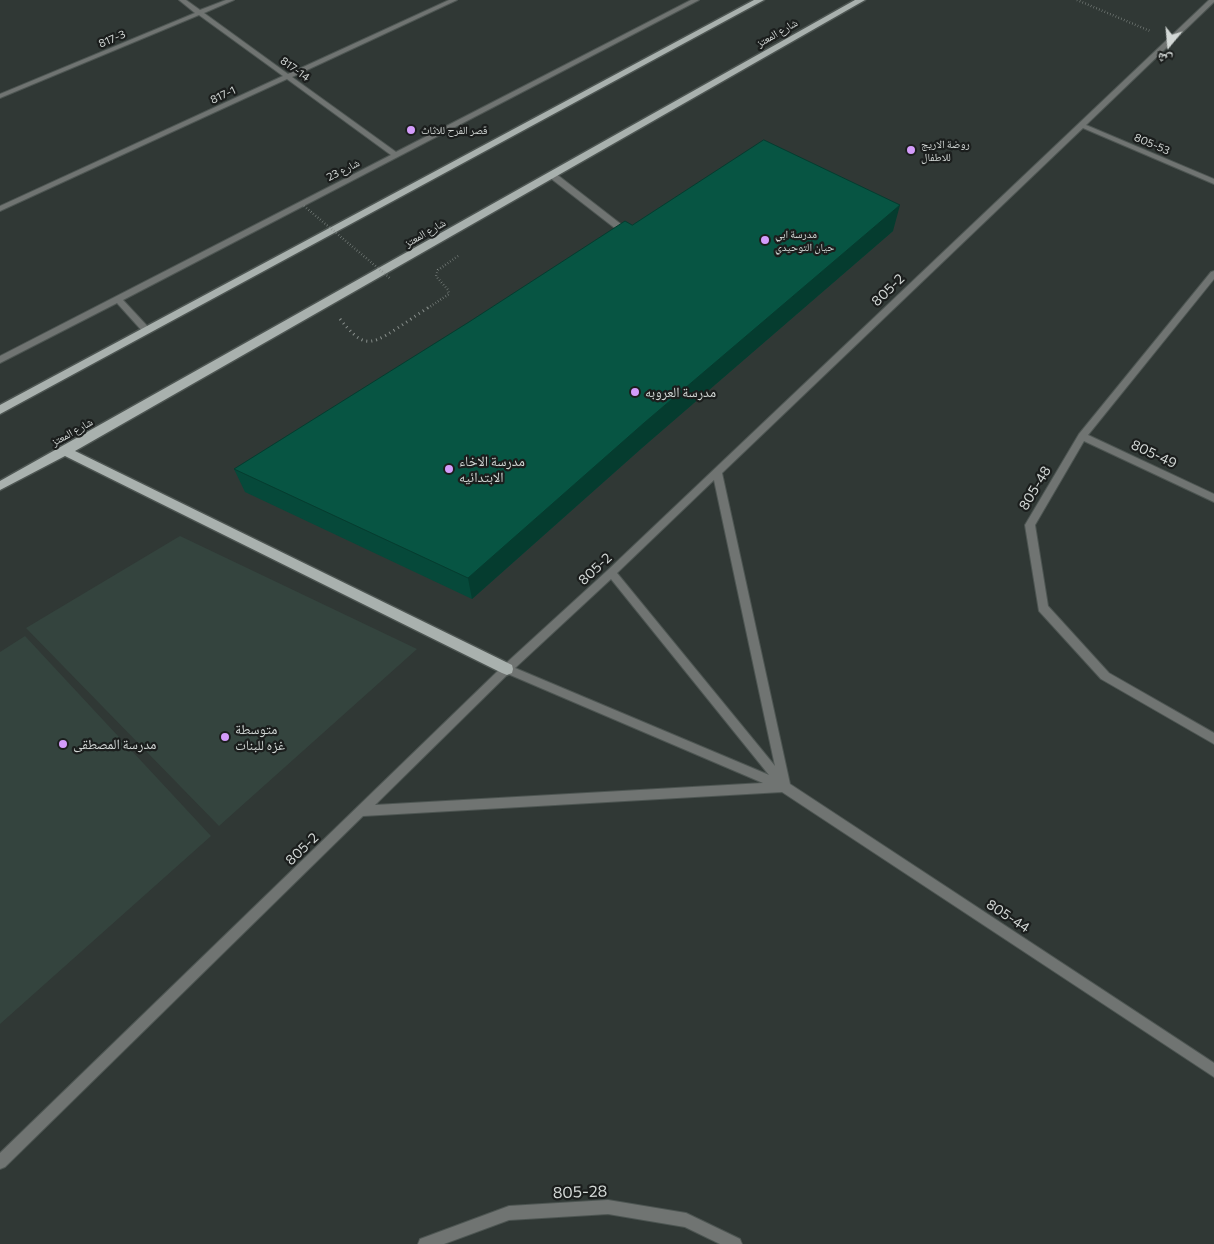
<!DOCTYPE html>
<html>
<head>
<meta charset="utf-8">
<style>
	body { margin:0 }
	#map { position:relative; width:1214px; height:1244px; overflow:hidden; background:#303835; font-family:Commissioner,"Noto Naskh Arabic",sans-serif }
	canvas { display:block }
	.north { position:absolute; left:1144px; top:20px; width:50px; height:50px; -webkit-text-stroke:4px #1b1e1d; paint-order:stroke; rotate:197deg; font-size:14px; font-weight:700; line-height:20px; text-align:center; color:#d3d8d6 }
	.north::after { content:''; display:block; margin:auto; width:18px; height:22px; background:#d3d8d6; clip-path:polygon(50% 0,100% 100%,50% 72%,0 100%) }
</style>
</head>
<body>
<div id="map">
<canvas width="1214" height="1244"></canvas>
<div class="north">ش</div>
</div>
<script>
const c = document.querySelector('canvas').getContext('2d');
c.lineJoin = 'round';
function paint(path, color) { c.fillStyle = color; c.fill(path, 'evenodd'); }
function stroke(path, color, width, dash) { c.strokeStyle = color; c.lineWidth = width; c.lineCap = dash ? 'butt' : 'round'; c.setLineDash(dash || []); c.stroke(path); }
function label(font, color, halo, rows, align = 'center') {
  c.font = font + ' Commissioner,"Noto Naskh Arabic",sans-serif'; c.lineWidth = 4.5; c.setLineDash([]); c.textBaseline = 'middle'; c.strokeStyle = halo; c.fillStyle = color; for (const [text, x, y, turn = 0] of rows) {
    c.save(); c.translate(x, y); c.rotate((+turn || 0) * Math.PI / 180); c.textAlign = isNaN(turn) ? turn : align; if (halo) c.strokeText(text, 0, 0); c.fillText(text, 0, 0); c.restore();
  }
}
paint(new Path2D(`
	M 180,536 L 417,649 L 219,826 L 26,628 Z
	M 25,636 L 211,836 L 0,1024 L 0,652 Z`), '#34443e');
const service = new Path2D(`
	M 549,173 L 555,173 L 631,232 L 631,236 L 625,236 L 549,177 Z`);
const minor = new Path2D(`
	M 179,0 L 186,0 L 200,10 L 226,0 L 234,0 L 204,13 L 288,74 L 449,0 L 457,0 L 292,77 L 396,152 L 691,0 L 699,0 L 123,300 L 150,329 L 150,333 L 144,333 L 117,303 L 0,363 L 0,356 L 391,155 L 287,79 L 0,211 L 0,206 L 283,76 L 199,15 L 0,98 L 0,94 L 195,13 Z
	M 1209,0 L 1214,0 L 1214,2 L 1086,125 L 1214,179 L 1214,184 L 1083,128 L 722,473 L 790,784 L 1214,1063 L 1214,1077 L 782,792 L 363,816 L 5,1167 L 0,1169 L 0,1153 L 503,666 L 608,570 ZM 714,480 L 775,766 L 617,573 ZM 611,579 L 769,775 L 515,668 ZM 508,674 L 763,783 L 375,805 Z
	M 1214,271 L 1214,279 L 1088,435 L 1214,494 L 1214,502 L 1084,441 L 1035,525 L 1048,606 L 1109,673 L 1214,733 L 1214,744 L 1101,679 L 1039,611 L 1025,525 L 1079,434 L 1211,272 Z
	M 608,1200 L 686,1213 L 740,1239 L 742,1244 L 720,1244 L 685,1227 L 608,1214 L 509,1220 L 444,1244 L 418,1244 L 420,1239 L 509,1206 Z`);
const primary = new Path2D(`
	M 754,0 L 764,0 L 0,414 L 0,405 Z
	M 855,0 L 865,0 L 75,451 L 512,665 L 513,669 L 512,673 L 507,675 L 502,673 L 65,456 L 0,490 L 0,481 Z`);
stroke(service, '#4d5552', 2);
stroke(minor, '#4d5552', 2);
stroke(primary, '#4d5552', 3);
stroke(new Path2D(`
	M 1077,0 L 1150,31
	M 428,308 L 449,294 L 448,290 L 436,276 L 438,270 L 458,256`), '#89908d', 2.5, [0.5, 2.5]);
stroke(new Path2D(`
	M 340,319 C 361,345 368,348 396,329 C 407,322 418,314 429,307`), '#89908d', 3, [1, 4]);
paint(service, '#707472');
paint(minor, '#707472');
paint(primary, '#a9b1ae');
stroke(new Path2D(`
	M 304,206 L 391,279`), '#89908d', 2.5, [0.5, 2.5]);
paint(new Path2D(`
	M 632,225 L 893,231 L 643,447 L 472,599 L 245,492 L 234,469 Z`), '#06493a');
paint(new Path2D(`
	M 900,205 L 893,231 L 643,447 L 472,599 L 468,578 L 644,423 Z`), '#053c2f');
const building = new Path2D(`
	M 764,140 L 900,205 L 644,423 L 468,578 L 234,469 L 469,322 L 625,221 L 632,225 Z`);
paint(building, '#075543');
stroke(building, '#053c2f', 1);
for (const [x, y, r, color] of [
	[411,130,5,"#d49cfb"],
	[911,150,5,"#d49cfb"],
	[765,240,5,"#d49cfb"],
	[635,392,5,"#d49cfb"],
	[449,469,5,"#d49cfb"],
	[225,737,5,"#d49cfb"],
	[63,744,5,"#d49cfb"]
]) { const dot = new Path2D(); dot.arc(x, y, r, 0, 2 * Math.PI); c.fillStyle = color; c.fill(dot); stroke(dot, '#1b1e1d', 2); }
label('11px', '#d3d8d6', '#1b1e1d', [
	["شارع المعتز",777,33,-30],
	["817-3",112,39,-23],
	["817-14",295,69,36],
	["817-1",223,95,-25],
	["805-53",1152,144,23],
	["شارع 23",343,170,-27],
	["شارع المعتز",425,233,-30],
	["شارع المعتز",72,432,-29]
]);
label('11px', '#d3d8d6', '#1b1e1d', [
	["قصر الفرح للاثاث",421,130],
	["روضة الاريج",921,144],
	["للاطفال",921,157],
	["مدرسة ابي",775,234],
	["حيان التوحيدي",775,247]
], 'left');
label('14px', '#d3d8d6', '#1b1e1d', [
	["805-2",888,290,-44],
	["805-49",1154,454,25],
	["805-48",1035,488,-59],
	["805-2",595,569,-43],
	["805-2",302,849,-44],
	["805-44",1008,916,33]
]);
label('14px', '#d3d8d6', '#1b1e1d', [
	["مدرسة العروبه",645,392],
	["مدرسة الاخاء",459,461],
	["الابتدائيه",459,477],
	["متوسطة",235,729],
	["غزه للبنات",235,745],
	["مدرسة المصطقى",73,744]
], 'left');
label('16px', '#d3d8d6', '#1b1e1d', [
	["805-28",580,1192,-2]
]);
</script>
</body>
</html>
